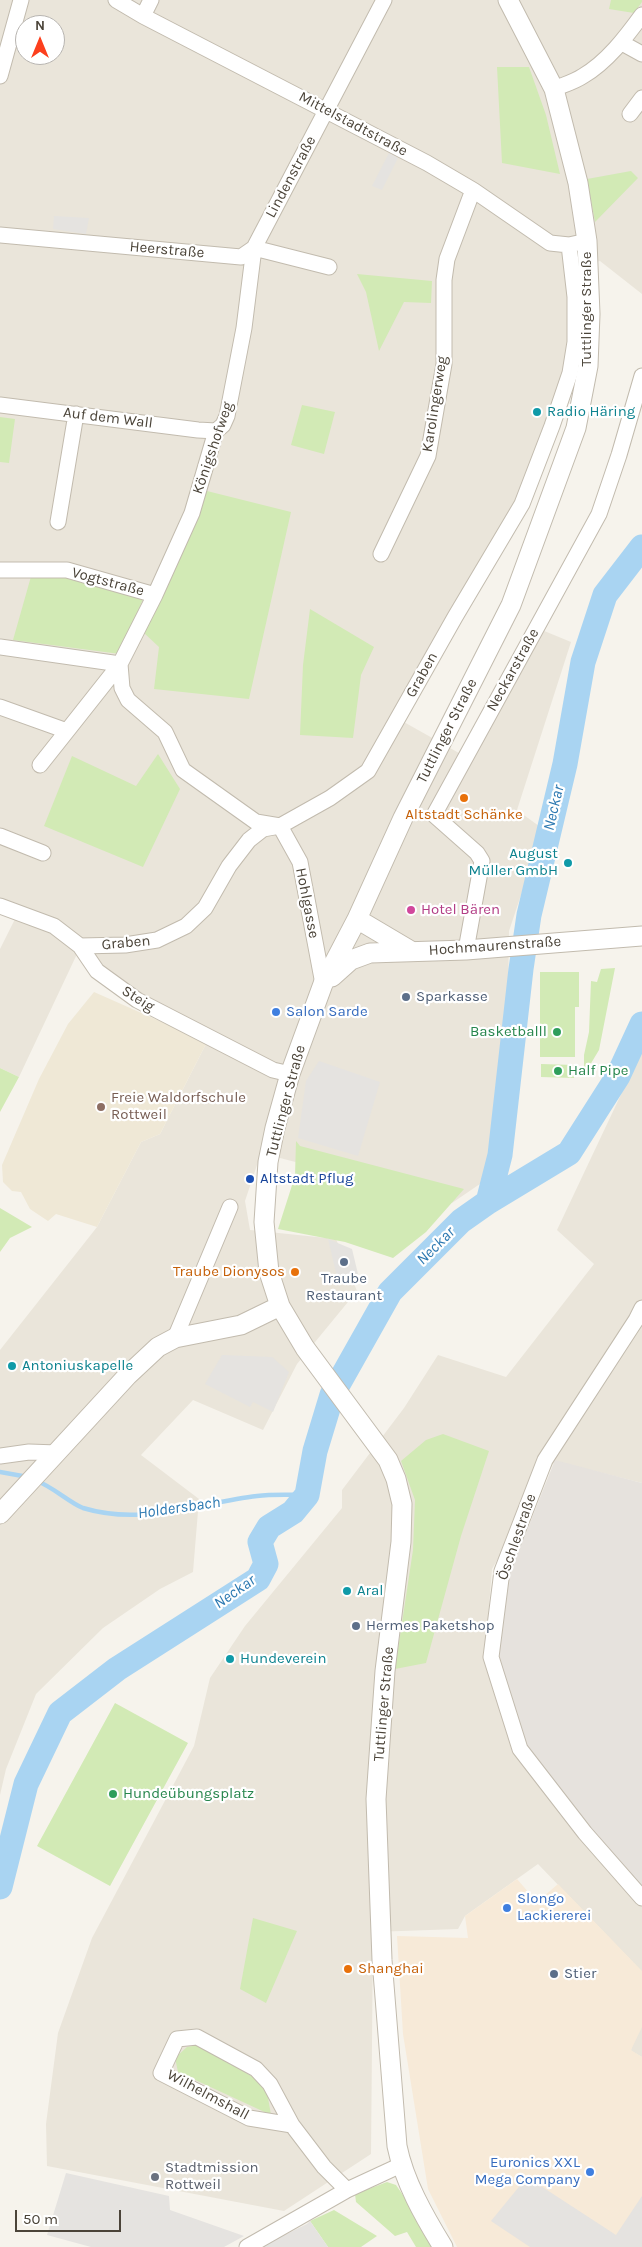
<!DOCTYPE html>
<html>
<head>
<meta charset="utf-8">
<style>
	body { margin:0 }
	#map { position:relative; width:642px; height:2247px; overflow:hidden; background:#f6f3ec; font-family:Karla,sans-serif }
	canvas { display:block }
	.north { position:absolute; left:15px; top:15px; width:50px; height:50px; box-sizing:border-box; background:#fff; border:1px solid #b7b4b0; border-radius:50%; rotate:0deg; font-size:14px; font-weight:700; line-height:20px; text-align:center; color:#4b4439 }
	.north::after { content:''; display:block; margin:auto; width:18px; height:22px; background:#fc3f1d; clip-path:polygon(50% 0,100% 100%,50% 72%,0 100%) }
	.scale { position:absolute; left:15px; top:2210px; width:106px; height:22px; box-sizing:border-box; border:2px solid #4b4439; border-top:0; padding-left:6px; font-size:15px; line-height:18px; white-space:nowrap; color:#4b4439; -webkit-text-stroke:4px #fff; paint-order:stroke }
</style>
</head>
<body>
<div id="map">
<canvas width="642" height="2247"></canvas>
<div class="north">N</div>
<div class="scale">50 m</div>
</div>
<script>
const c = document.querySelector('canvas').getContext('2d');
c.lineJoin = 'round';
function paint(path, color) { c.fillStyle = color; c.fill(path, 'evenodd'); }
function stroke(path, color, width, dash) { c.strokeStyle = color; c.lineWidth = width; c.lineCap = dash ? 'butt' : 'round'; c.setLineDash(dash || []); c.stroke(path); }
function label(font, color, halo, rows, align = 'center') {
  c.font = font + ' Karla,sans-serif'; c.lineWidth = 4.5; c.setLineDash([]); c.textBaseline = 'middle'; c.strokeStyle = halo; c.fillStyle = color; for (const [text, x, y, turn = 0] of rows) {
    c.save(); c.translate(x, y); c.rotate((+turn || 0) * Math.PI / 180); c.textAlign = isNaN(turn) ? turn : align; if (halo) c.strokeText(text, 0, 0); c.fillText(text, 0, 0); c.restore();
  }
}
paint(new Path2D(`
	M 0,0 L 642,0 L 642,294 L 600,261 L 566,270 L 572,361 L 520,503 L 395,717 L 466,757 L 537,628 L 571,642 L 517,810 L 543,829 L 509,931 L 507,1069 L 499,1171 L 452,1203 L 261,1153 L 245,1201 L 250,1230 L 336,1239 L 357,1291 L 297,1364 L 263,1430 L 193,1400 L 141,1455 L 199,1499 L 193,1572 L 160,1589 L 103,1628 L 36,1694 L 6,1769 L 0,1795 L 0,1350 L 97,1227 L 141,1142 L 160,1134 L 207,1042 L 77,954 L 19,1077 L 0,1068 L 0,949 L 19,911 L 0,903 ZM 25,25 L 55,25 L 55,55 L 25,55 Z
	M 642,1050 L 642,1483 L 555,1461 L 492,1569 L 485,1657 L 513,1748 L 582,1837 L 642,1907 L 642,2057 L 631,2051 L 638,1968 L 538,1864 L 465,1916 L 458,1929 L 373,1932 L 371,2154 L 284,2211 L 47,2166 L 46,2124 L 58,2033 L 92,1938 L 194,1746 L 210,1678 L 245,1626 L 342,1508 L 342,1490 L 404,1408 L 438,1355 L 506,1377 L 594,1264 L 557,1230 Z`), '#eae5da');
paint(new Path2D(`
	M 517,1879 L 537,1902 L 558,1884 L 642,1971 L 642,2027 L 631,2050 L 642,2057 L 642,2247 L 457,2247 L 428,2189 L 403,2034 L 397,1936 L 468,1938 L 465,1916 Z`), '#f7ead8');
paint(new Path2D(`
	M 555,1460 L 642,1483 L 642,1889 L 588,1829 L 527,1745 L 498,1658 L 508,1578 Z`), '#e6e2dd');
paint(new Path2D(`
	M 94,992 L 207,1042 L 160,1134 L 141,1142 L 97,1227 L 56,1214 L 48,1221 L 30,1209 L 21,1192 L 12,1191 L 3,1182 L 2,1165 L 39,1079 L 68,1024 Z`), '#efe8d6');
paint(new Path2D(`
	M 611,0 L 642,0 L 642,2 L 634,13 L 609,9 Z
	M 497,67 L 529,67 L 546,115 L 560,174 L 502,163 Z
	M 631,171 L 638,178 L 595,222 L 587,179 Z
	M 357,274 L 432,281 L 431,303 L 404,302 L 379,351 L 366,292 Z
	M 302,405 L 335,412 L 324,454 L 291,445 Z
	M 0,417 L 15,419 L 9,463 L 0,462 Z
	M 207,491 L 291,512 L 249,699 L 154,689 L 159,647 L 143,632 Z
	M 32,573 L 66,575 L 133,593 L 143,599 L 120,654 L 13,640 Z
	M 310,609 L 374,647 L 361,675 L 353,738 L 300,735 L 303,665 Z
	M 158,754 L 180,789 L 143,867 L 44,826 L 72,756 L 136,786 Z
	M 615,968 L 599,1050 L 584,1075 L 584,1055 L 589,1032 L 591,981 L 597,982 L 601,969 Z
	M 540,972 L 579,972 L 579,1007 L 575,1007 L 575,1057 L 540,1057 Z
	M 541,1064 L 574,1065 L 574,1078 L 541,1077 Z
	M 0,1068 L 19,1077 L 0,1112 Z
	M 296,1141 L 300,1146 L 464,1189 L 426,1232 L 393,1258 L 345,1242 L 278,1229 L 295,1176 Z
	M 0,1208 L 32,1227 L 10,1238 L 0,1252 Z
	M 443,1434 L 489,1451 L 461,1536 L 426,1663 L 395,1669 L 413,1550 L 415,1500 L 401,1461 L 426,1440 Z
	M 115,1703 L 188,1743 L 110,1886 L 37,1846 Z
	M 253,1918 L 297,1931 L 266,2003 L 240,1989 Z
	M 199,2045 L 253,2077 L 267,2092 L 271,2115 L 178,2072 L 175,2058 L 187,2047 Z
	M 387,2182 L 396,2185 L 405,2198 L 432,2247 L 416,2247 L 407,2232 L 395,2236 L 356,2202 L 355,2194 Z
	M 334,2210 L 377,2236 L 361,2247 L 328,2247 L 310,2221 Z`), '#d2eab5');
paint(new Path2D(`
	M 389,153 L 398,158 L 382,190 L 372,186 Z
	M 54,216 L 89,218 L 86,234 L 53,229 Z
	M 319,1061 L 380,1082 L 358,1156 L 298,1138 L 306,1081 Z
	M 328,1239 L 352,1249 L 358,1274 L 338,1281 Z
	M 222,1355 L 272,1357 L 289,1372 L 273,1412 L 253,1402 L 250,1407 L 205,1384 Z
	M 66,2173 L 169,2196 L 170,2210 L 244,2236 L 224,2247 L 91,2247 L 47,2235 Z
	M 527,2177 L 616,2235 L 642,2196 L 642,2247 L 530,2247 L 491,2221 Z
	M 310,2221 L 328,2247 L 260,2247 L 307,2224 Z`), '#e5e3e0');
stroke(new Path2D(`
	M 0,1472 L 28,1477
	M 37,1481 C 53,1487 70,1503 83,1508 C 142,1526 199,1503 257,1496 C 273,1494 290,1495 307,1495`), '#a9d4f2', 4.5);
stroke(new Path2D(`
	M 488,1202 L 500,1155 L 521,969 L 529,915 L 565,764 L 583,662 L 605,595 L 642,547
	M 0,1887 L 26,1784 L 60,1713 L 117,1669 L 258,1579 L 266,1564 L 260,1542 L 269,1527 L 293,1512 L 307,1495 L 315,1451 L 332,1395 L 390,1292 L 461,1221 L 488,1202 L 569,1153 L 618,1076 L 642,1024`), '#a9d4f2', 25);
const minor = new Path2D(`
	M 116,0 L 143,16 L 427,163 L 473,190 L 550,243 L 569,245 L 578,243
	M 143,16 L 151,0
	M 622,43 L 642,54
	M 0,76 L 21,0
	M 554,89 C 563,85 574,82 583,76 C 607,62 626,37 642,15
	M 630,114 L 642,98
	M 0,235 L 241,257 L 254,248
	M 254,248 L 329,267
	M 0,405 L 198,430 L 216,431
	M 58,522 L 76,414
	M 381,554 L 428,456 L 444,364 L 444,280 L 447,259 L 473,190
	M 0,570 L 67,570 L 155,595
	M 0,647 L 120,664
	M 0,707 L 67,731 L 40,765
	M 67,731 L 120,664
	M 280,826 L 256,822 L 183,770 L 165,732 L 128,700 L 122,688 L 120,664 L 155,595 L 192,513 L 216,431 L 223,425 L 227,416 L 244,328 L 254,248 L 384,0
	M 280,826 L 300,862 L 323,984
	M 0,836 L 43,853
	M 0,906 L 54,926 L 80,946 L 97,971 L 137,1000 L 273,1070 L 290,1074
	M 80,946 L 125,945 L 157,940 L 186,926 L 205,908 L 229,866 L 249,840 L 263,829 L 280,826 L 330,798 L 368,771 L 455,617 L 522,504 L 552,426 L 570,373 L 575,342 L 575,297 L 569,245
	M 466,950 L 482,861 L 477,853 L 434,815 L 599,514 L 619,455 L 642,376
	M 642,1308 L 636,1320 L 545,1460 L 502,1571 L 491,1657 L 520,1749 L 585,1833 L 642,1898
	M 175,1338 L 230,1207
	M 0,1456 L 29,1452 L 57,1453
	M 292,2125 L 249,2118 L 161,2073 L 177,2039 L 197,2037 L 256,2069 L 270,2084 L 292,2125 L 324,2167 L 347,2190
	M 247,2247 L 347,2190 L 401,2165`);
const tertiary = new Path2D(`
	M 357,919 L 411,951
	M 332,977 L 351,960 L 370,953 L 466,950 L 642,936
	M 0,1514 L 128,1375 L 158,1347 L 175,1338 L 241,1325 L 280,1306
	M 443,2247 C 424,2216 404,2181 397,2146 L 382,1960 L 376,1799 L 385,1671 L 401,1542 L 402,1504 L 396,1479 L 388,1460 L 305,1348 L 280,1306 L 269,1272 L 264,1222 L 268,1162 L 275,1128 L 290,1074 L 323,984 L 357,919 L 403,818 L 511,605 L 576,428 L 588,366 L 590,314 L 587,241 L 578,183 L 554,89 L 508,0`);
stroke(minor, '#c2bbae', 17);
stroke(tertiary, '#c2bbae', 21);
stroke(minor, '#fff', 15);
stroke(tertiary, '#fff', 19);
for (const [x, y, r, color] of [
	[537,412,5,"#0f9aa8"],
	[464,798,5,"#e8710a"],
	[568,863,5,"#0f9aa8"],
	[411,910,5,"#d1479c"],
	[406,997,5,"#5c6f8a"],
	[276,1012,5,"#3f7fe0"],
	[557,1032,5,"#2e9e5b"],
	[558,1071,5,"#2e9e5b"],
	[101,1107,5,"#8d6e63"],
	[250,1179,5,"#1a4fb4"],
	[344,1262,5,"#5c6f8a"],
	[295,1272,5,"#e8710a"],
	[12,1366,5,"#0f9aa8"],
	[347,1591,5,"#0f9aa8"],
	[356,1626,5,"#5c6f8a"],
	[230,1659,5,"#0f9aa8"],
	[113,1794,5,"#2e9e5b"],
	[507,1908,5,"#3f7fe0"],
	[348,1969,5,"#e8710a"],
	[554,1974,5,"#5c6f8a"],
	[590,2172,5,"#3f7fe0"],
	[155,2177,5,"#6b7280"]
]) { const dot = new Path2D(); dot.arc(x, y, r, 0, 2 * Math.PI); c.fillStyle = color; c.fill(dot); stroke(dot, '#fff', 2); }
label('15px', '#4b4439', '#fff', [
	["Mittelstadtstraße",353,124,28],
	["Lindenstraße",291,177,-62],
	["Heerstraße",167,250,5],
	["Tuttlinger Straße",587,309,-90],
	["Karolingerweg",435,404,-81],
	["Auf dem Wall",108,418,7],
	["Königshofweg",213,448,-71],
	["Vogtstraße",108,582,15],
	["Neckarstraße",513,670,-61],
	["Graben",422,675,-61],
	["Tuttlinger Straße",447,731,-63],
	["Hohlgasse",307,903,79],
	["Graben",126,943,-5],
	["Hochmaurenstraße",495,946,-4],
	["Steig",138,999,32],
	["Tuttlinger Straße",286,1101,-75],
	["Öschlestraße",517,1537,-71],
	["Tuttlinger Straße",384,1704,-85],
	["Wilhelmshall",208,2095,28]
]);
label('15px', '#0d838f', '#fff', [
	["Radio Häring",547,412],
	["August",558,854,"right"],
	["Müller GmbH",558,871,"right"],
	["Antoniuskapelle",22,1366],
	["Aral",357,1591],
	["Hundeverein",240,1659]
], 'left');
label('15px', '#c56008', '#fff', [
	["Altstadt Schänke",464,815],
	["Traube Dionysos",285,1272,"right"],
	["Shanghai",358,1969,"left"]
]);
label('15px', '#b23c85', '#fff', [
	["Hotel Bären",421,910]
], 'left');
label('15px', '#4e5e75', '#fff', [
	["Sparkasse",416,997],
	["Traube",344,1279,"center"],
	["Restaurant",344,1296,"center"],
	["Hermes Paketshop",366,1626],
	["Stier",564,1974]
], 'left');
label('15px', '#366cbe', '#fff', [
	["Salon Sarde",286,1012],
	["Slongo",517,1899],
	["Lackiererei",517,1916],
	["Euronics XXL",580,2163,"right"],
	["Mega Company",580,2180,"right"]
], 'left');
label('15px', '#27864d', '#fff', [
	["Basketballl",547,1032,"right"],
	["Half Pipe",568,1071],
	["Hundeübungsplatz",123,1794]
], 'left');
label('15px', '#785e54', '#fff', [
	["Freie Waldorfschule",111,1098],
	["Rottweil",111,1115]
], 'left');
label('15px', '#164399', '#fff', [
	["Altstadt Pflug",260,1179]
], 'left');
label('15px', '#5b616d', '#fff', [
	["Stadtmission",165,2168],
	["Rottweil",165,2185]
], 'left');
label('italic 16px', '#2e7ab2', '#fff', [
	["Neckar",554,808,-77],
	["Neckar",436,1246,-45],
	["Holdersbach",179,1508,-8],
	["Neckar",235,1592,-35]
]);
</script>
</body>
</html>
